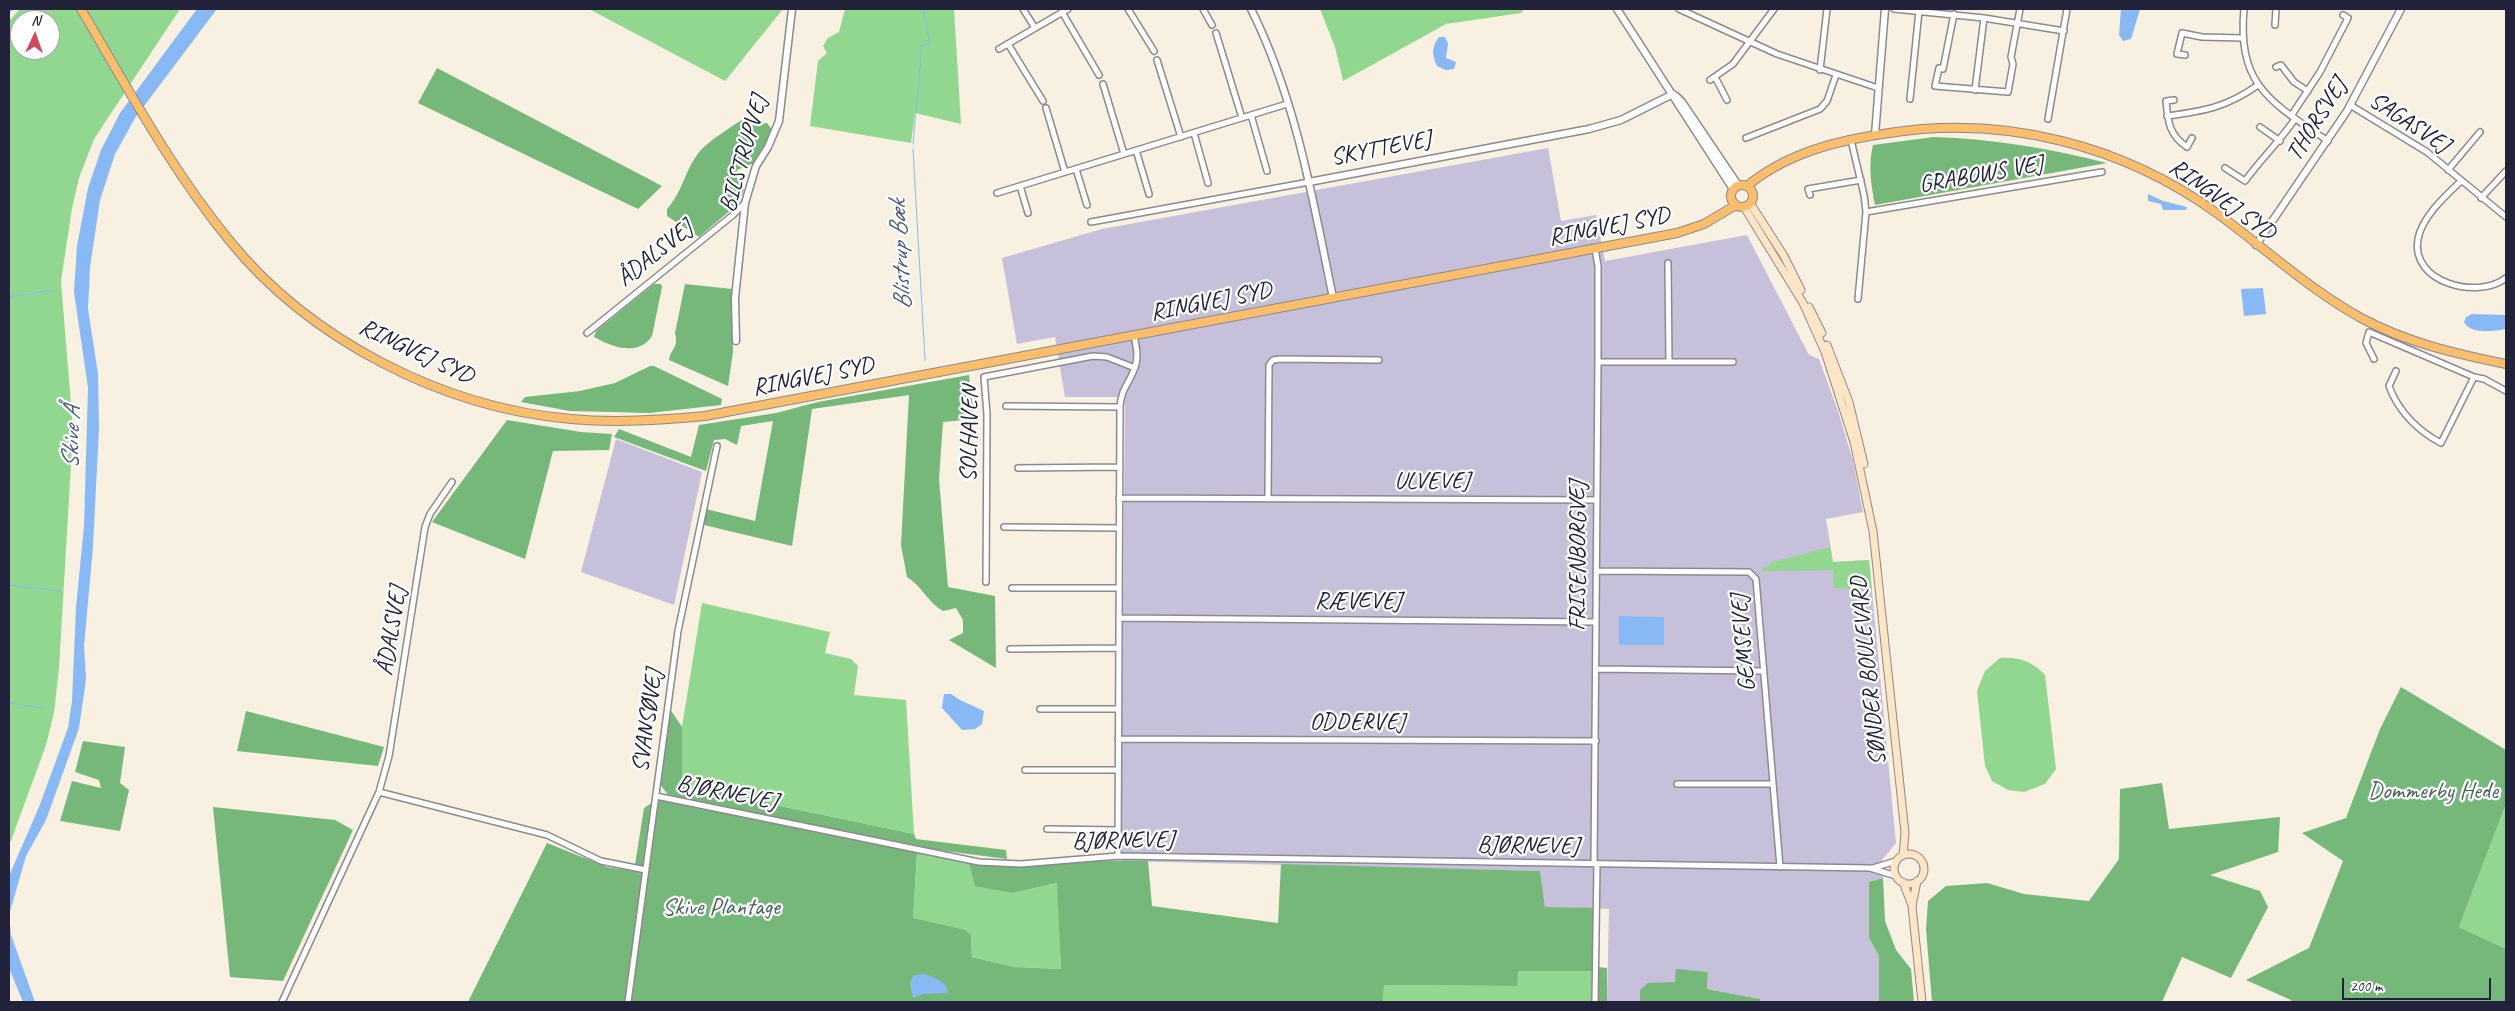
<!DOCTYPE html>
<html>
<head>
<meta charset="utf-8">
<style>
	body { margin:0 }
	#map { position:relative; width:2515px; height:1011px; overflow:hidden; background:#f8f0e1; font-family:Caveat,sans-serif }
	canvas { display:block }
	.frame { position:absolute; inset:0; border:10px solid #22223b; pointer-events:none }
	.north { position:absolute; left:10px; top:10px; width:50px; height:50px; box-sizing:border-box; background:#fff; border:1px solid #a7a7b1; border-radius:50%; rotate:3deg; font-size:14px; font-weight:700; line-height:20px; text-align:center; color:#22223b }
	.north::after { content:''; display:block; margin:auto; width:18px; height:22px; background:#d1495b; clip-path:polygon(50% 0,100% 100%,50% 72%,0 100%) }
	.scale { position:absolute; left:2342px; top:978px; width:149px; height:22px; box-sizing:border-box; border:2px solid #22223b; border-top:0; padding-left:6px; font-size:15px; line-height:18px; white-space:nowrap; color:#22223b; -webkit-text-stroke:4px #fff; paint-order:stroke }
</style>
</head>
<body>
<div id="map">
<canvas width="2515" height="1011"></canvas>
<div class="frame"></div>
<div class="north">N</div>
<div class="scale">200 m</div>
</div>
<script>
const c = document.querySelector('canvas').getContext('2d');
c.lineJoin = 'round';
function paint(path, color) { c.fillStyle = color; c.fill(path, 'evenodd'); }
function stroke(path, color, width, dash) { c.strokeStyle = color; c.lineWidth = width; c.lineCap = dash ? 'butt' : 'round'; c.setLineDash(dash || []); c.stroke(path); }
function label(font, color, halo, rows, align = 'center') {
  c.font = font + ' Caveat,sans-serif'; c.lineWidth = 4.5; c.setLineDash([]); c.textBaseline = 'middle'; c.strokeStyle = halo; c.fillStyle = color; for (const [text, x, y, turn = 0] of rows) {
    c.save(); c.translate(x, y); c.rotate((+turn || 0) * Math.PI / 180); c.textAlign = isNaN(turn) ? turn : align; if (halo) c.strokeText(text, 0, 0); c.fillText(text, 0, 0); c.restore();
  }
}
paint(new Path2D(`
	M 1548,148 L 1561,221 L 1596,215 L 1605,261 L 1747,235 L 1809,355 L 1819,359 L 1839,414 L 1853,461 L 1863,512 L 1826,519 L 1833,562 L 1869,560 L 1896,843 L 1882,860 L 1883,878 L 1869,882 L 1869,938 L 1879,956 L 1879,1000 L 1874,1002 L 1760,1002 L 1760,999 L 1707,989 L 1708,972 L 1676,970 L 1676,982 L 1640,990 L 1640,1002 L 1607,1002 L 1609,909 L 1545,907 L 1540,871 L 1121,861 L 1125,397 L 1065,397 L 1055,337 L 1017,344 L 1002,258 L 1102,229 Z
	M 616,439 L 702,472 L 674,605 L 581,572 Z`), '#c6c0da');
paint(new Path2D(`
	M 20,9 L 180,9 L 94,139 L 79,178 L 72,208 L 61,281 L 73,430 L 59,668 L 54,713 L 46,745 L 9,846 L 9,21 ZM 20,20 L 50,20 L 50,50 L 20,50 Z
	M 589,9 L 783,9 L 725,81 Z
	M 845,9 L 954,9 L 961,124 L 915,113 L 911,143 L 810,126 L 818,61 L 827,53 L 823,46 L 828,38 L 839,32 Z
	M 1320,9 L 1525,9 L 1521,13 L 1446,24 L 1343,81 L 1335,47 Z
	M 1830,547 L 1833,562 L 1869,560 L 1872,590 L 1834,588 L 1833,570 L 1760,571 L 1773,562 Z
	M 702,603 L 830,632 L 825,653 L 851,659 L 858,666 L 854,695 L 906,700 L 914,834 L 775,805 L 728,787 L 716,795 L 682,788 L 682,727 Z
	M 2000,658 C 2019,657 2032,661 2045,675 L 2056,769 L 2045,784 L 2024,792 L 2008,790 L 1992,781 L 1985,766 L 1977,691 L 1985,671 Z
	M 2506,804 L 2506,949 L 2459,927 Z
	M 917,853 L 969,862 L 1013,893 L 1058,883 L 1061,969 L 1014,967 L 972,957 L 971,935 L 913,918 Z
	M 1517,971 L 1594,971 L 1593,1002 L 1383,1002 L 1384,985 L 1517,986 Z`), '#92d790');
paint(new Path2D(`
	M 437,68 L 662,186 L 638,209 L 418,103 Z
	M 743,119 L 746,126 L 767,123 L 773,131 L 754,163 L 737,170 L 739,182 L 744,189 L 739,203 L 699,237 L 667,216 L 667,209 C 682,193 684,173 697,155 C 706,142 730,128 743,119 Z
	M 1934,137 C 1993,139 2049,148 2107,163 L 1875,205 C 1871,184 1868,166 1873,145 Z
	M 654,284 L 661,284 L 662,287 L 652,336 C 638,357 612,347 594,337 L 596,331 Z
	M 685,284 L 732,289 L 733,352 L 728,386 L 669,360 C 671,348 679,348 675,333 Z
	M 650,366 L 654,366 L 722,399 L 721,405 L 649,413 L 570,411 L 521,402 L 525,397 L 580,391 L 615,383 Z
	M 969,375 L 974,419 L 943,422 L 939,479 L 948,587 L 995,596 L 996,668 L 949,640 L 963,633 L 963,620 L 956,608 L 943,611 C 928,603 922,586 907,577 L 901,545 L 909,395 L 812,409 L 792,546 L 704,525 L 706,509 L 755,521 L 773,421 L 741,426 L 737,445 L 725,439 L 714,440 L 706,471 L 614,437 L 619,429 L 691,457 L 699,425 L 776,413 L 818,402 Z
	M 507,420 L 581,432 L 612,434 L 609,450 L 553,451 L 525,559 L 432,522 Z
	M 2401,687 L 2506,750 L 2506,804 L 2459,927 L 2506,949 L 2506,1002 L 2291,1002 L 2291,1000 L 2246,980 L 2309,948 L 2343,861 L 2302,833 L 2346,818 L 2380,729 Z
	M 670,709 L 682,727 L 682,788 L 716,795 L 728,787 L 775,805 L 914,834 L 916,839 L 1006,850 L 1007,859 L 930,849 L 669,796 L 659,783 Z
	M 246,711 L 384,747 L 378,766 L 237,751 Z
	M 83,741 L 125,747 L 120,783 L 129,790 L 120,831 L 60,821 L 72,781 L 101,788 L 99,780 L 75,772 Z
	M 2162,783 L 2169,829 L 2280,817 L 2278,852 L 2210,875 L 2260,891 L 2268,907 L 2231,978 L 2182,957 L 2162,1002 L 1932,1002 L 1926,929 L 1928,901 L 1946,886 L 1987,883 L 2024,894 L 2089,901 L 2119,859 L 2120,789 Z
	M 658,799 L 963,861 L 1008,865 L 1072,860 L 1148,861 L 1152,906 L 1278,923 L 1281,864 L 1540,871 L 1545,907 L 1594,908 L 1594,971 L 1518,971 L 1517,986 L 1384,985 L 1383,1002 L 468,1002 L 547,843 L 607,867 L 634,871 L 644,808 ZM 917,853 L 969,862 L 975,886 L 1013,893 L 1057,883 L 1061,969 L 1014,967 L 972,957 L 971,935 L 965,930 L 913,918 Z
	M 213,807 L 335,820 L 353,830 L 283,981 L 230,977 Z
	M 1883,878 L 1885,921 L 1896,950 L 1911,969 L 1914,1002 L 1874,1002 L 1879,1000 L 1879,956 L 1869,938 L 1869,882 Z
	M 1598,967 L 1607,968 L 1607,1002 L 1597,1002 Z
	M 1676,969 L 1708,972 L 1707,989 L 1760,999 L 1760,1002 L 1640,1002 L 1640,990 L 1648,983 L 1675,982 Z`), '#75b87a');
paint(new Path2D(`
	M 197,9 L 217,9 L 135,118 L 115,154 L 100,200 L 90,267 L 88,309 L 98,374 L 99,428 L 93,547 L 84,646 L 86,679 L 79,728 L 46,820 L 26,856 L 9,915 L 11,935 L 35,1002 L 23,1002 L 9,968 L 9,876 L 39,807 L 68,728 L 72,701 L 76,607 L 84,526 L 88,388 L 74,292 L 77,246 L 88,188 L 101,150 L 120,113 Z
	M 2121,9 L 2140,9 L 2131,39 L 2123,41 L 2119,35 Z
	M 1439,37 L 1445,37 L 1448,44 L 1446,58 L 1456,62 L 1454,69 L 1446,70 L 1437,66 C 1432,55 1431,47 1439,37 Z
	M 2148,194 L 2163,201 L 2187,207 L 2186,210 L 2163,210 L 2161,204 L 2148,201 Z
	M 2263,288 L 2266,314 L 2244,316 L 2241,289 Z
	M 2472,314 L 2506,315 L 2506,329 C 2494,331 2471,335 2464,322 L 2466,317 Z
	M 1619,616 L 1664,617 L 1664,645 L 1619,645 Z
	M 944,694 L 951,694 L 960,700 L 984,711 L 982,724 L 975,729 L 962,730 L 942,708 Z
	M 923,974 C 933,976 948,982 948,993 L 923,994 L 913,998 L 910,983 L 913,976 Z`), '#88b9f4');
stroke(new Path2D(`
	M 9,13 L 13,9
	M 913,144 L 922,46 L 930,43 L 923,9
	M 913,149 L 925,360
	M 9,297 L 53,290
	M 9,585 L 61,591
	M 9,703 L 44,708`), '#88b9f4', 1);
const minor = new Path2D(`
	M 1023,9 L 1035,28
	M 1128,9 L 1154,51
	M 1203,9 L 1212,25
	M 1679,9 L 1777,54 L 1878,88
	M 1894,9 L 1984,18 L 2064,31
	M 2244,9 C 2237,86 2271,102 2328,141
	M 1062,12 L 1099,75
	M 1954,14 L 1943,69 L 1939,68 L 1935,86 L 2008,92 L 2013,64 L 2011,57 L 2020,9
	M 2275,25 L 2276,9
	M 1216,33 L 1242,118
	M 1008,44 L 1043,101
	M 999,49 L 1068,9
	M 2185,55 L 2177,54 L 2182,33 L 2202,37 L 2242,38
	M 1157,60 L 1181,137
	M 2276,67 L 2281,65 L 2294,82 L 2308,91
	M 1820,70 L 1827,9
	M 1715,77 L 1727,100
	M 1710,80 L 1733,64 L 1774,9
	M 1103,84 L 1124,154
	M 1975,90 L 1984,18
	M 1910,99 L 1919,11
	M 2174,100 L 2166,101 C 2168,122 2169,135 2187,147 L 2192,138
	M 2350,105 L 2427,152 L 2506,217
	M 1046,108 L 1065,172
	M 1251,115 L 1267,171
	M 2167,116 C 2205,111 2227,107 2258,85
	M 2291,116 L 2320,72 L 2348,18 L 2343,15
	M 2048,119 L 2067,9
	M 2260,127 L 2280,141
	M 1194,133 L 1208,183
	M 1746,138 L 1820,109 L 1827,101 L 1836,75
	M 1851,140 L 1864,195 L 1866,212 L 1858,299
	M 1136,150 L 1149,194
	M 2225,168 L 2245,181 C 2261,159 2280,141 2295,119
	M 1076,169 L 1087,205
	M 2448,170 L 2480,132
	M 2461,181 C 2445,196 2422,217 2418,239 C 2410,283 2478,300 2506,278
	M 1020,186 L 1028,213
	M 997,193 L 1287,104
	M 1810,195 L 1808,189 L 1861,180
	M 2481,198 L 2506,171
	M 1866,212 L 2102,172
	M 1091,222 L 1309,182
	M 1668,263 L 1669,362
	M 587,333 L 733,215 L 745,203
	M 2374,359 L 2366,343 L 2369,332 L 2474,377 L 2441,443 C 2418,431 2398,411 2389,386 L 2396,371
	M 1598,362 L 1733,362
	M 2474,377 L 2484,379 L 2506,391
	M 1006,406 L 1120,407
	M 1018,468 L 1119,467
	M 1119,498 L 1597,500
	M 1268,498 L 1269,365 L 1273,360 L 1280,359 L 1379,360
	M 1004,527 L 1119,528
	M 1596,571 L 1749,572 L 1756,579 L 1780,867
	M 986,582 L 987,414 L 984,377 L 1093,356 L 1107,357 L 1135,368
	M 1012,588 L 1119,588
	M 1119,618 L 1596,622
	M 1010,649 L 1118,648
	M 1596,669 L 1764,671
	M 1040,709 L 1118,709
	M 1118,739 L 1596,741
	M 1025,770 L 1118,770
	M 1677,784 L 1773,784
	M 379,792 L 547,835 L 601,861 L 646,870
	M 656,796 L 979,862 L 1021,864 L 1118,856 L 1870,868 L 1896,876
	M 1047,829 L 1118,830
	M 1118,856 L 1120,407 C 1121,388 1130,383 1135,367 C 1139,357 1136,346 1134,335
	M 1594,864 L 1598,362 L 1598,266 L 1595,249
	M 1873,868 L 1896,861
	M 282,1002 L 379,792 L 389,756 L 425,527 L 430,514 L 452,482
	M 628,1002 L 678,631 L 717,446
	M 1595,1002 L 1597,864`);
const tertiary = new Path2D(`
	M 1251,9 C 1296,99 1313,200 1333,298
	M 1617,9 L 1733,189
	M 1676,96 L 1682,102 L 1738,185
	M 1875,135 L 1885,9
	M 1309,182 L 1589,129 L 1621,120 L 1673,94
	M 2256,245 L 2347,111 L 2401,9
	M 736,341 L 735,298 L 745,203 L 756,166 L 768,147 L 779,121 L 792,9`);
const secondary = new Path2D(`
	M 1750,203 L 1784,256 L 1801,290
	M 1744,207 L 1803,303 L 1825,352 L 1854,442 L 1873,531 L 1905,833 L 1903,855
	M 1809,307 L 1822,333
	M 1827,345 L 1849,402 L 1864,464
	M1894 869a15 15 0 1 1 30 0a15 15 0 1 1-30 0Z
	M 1917,881 L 1912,906 L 1922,1002
	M 1903,882 L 1911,903`);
const primary = new Path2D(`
	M 81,9 C 127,87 171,169 229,240 C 310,340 443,408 571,419 C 616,423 660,420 705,416 L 1677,233 L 1704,224 L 1736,205
	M1731 196a11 11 0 1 1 22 0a11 11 0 1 1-22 0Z
	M 1747,186 C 1787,153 1838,140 1889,133 C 2005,115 2123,145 2218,214 C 2266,249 2310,290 2363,319 C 2408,343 2457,354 2506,364`);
stroke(minor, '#8d898e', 8);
stroke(tertiary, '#8d898e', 9);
stroke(secondary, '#8d898e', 9);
stroke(primary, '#8d898e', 10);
stroke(minor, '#fff', 5);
stroke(tertiary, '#fff', 6);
stroke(secondary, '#fde5c5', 7);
stroke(primary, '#fabe6d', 8);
label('24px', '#22223b', '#fff', [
	["THORSVEJ",2317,120,-58],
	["SAGASVEJ",2409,123,33],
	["SKYTTEVEJ",1381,149,-11],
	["BILSTRUPVEJ",744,154,-74],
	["GRABOWS VEJ",1981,175,-10],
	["RINGVEJ SYD",2222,200,35],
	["RINGVEJ SYD",1609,227,-11],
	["ÅDALSVEJ",655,254,-39],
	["RINGVEJ SYD",1211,302,-11],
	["RINGVEJ SYD",416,352,25],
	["RINGVEJ SYD",813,377,-11],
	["SOLHAVEN",970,434,-89],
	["ULVEVEJ",1432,482],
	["FRISENBORGVEJ",1579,556,-90],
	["RÆVEVEJ",1358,602],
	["ÅDALSVEJ",392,631,-81],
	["GEMSEVEJ",1744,643,-95],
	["SØNDER BOULEVARD",1869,671,-96],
	["SVANSØVEJ",648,721,-82],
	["ODDERVEJ",1357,723],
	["BJØRNEVEJ",727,793,11],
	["BJØRNEVEJ",1123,841,-1],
	["BJØRNEVEJ",1528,846,1]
]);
label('24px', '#496159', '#fff', [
	["Dommerby Hede",2433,792],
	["Skive Plantage",721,908]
]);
label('italic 25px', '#46577c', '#fff', [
	["Blistrup Bæk",901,255,-93],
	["Skive Å",72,438,-88]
]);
</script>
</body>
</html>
